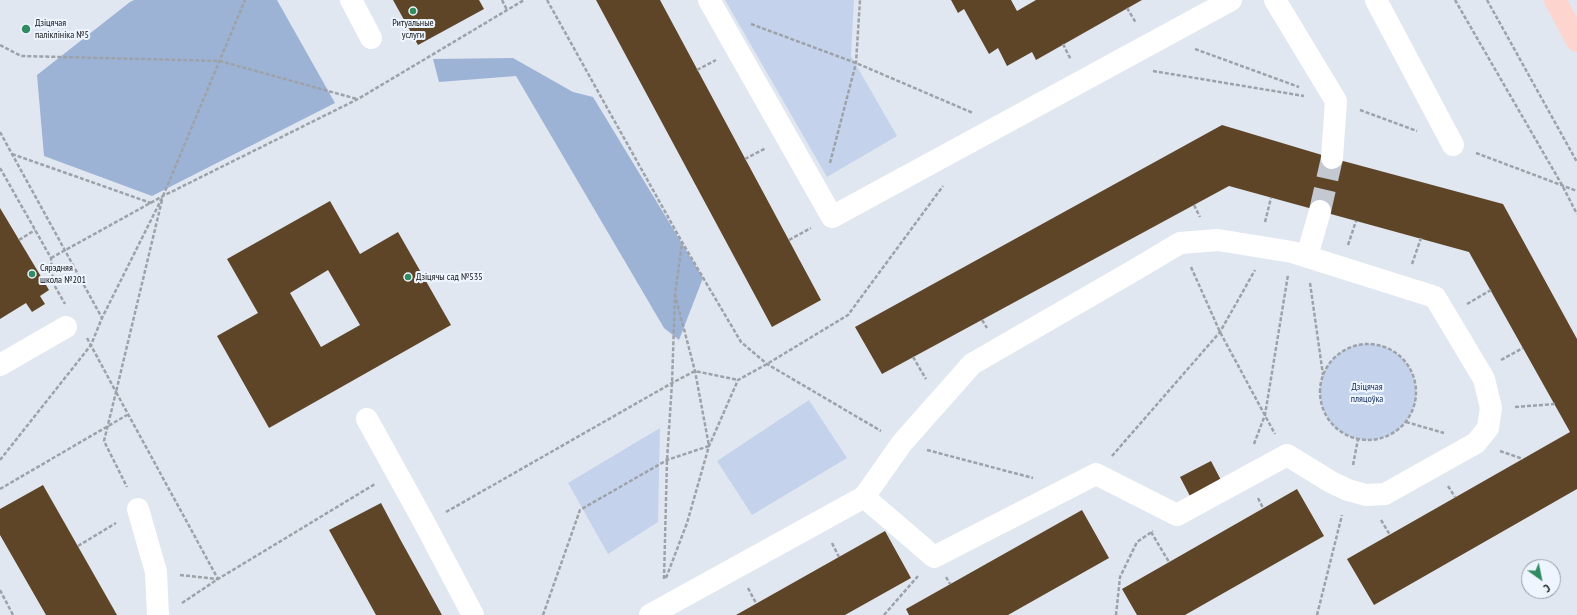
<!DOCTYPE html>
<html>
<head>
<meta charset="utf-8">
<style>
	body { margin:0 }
	#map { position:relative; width:1577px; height:615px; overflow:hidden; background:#e1e7f1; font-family:"PT Sans Narrow",sans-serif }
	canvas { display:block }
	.north { position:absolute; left:1521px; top:559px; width:40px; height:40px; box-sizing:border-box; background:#eff5fe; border:1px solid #989da3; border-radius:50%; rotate:147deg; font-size:11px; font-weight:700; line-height:16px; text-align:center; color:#16181b }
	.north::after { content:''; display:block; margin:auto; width:14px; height:18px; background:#318b60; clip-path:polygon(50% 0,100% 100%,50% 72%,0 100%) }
</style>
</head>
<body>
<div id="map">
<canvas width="1577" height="615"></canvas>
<div class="north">С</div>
</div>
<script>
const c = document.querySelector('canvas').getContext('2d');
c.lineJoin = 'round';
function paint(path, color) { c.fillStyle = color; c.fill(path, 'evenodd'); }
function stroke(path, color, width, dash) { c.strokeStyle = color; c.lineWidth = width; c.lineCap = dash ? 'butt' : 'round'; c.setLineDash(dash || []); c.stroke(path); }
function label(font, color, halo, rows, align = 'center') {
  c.font = font + ' "PT Sans Narrow",sans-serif'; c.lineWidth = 4; c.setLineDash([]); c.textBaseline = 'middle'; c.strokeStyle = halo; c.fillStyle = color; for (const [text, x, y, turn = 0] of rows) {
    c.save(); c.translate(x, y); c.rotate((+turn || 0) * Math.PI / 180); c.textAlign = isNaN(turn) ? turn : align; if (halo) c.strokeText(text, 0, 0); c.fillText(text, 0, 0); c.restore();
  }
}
paint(new Path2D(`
	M 725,0 L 854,0 L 851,56 L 897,136 L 827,177 Z
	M1320 392a48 48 0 1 1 96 0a48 48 0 1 1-96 0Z
	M 809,400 L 847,458 L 752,515 L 717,461 Z
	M 660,428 L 658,522 L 608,554 L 568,483 Z`), '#c4d3eb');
paint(new Path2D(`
	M 134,0 L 277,0 L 335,103 L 152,196 L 44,156 L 37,75 L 130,2 Z
	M 513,58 L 573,92 L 593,97 L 703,278 L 679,340 L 664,328 L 516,76 L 439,82 L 433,59 Z`), '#9db3d5');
paint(new Path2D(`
	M 393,0 L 479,0 L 484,9 L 418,45 Z
	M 596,0 L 660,0 L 821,300 L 772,327 Z
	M 951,0 L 1011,0 L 1017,11 L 1036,0 L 1142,0 L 1036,60 L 1032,52 L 1007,66 L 998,48 L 989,54 L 964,9 L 958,13 Z
	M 1222,125 L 1332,158 L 1503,204 L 1577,339 L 1577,489 L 1374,605 L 1347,559 L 1570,432 L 1469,252 L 1229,186 L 882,374 L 855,327 Z
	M 330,201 L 360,254 L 398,232 L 451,325 L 269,428 L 217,336 L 258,313 L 227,259 ZM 328,270 L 360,325 L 321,347 L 290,293 Z
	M 0,208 L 49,290 L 40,296 L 45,304 L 32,312 L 26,303 L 0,319 Z
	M 1211,461 L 1222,482 L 1191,498 L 1180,477 Z
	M 43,485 L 117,615 L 46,615 L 0,535 L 0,509 Z
	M 1297,489 L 1324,536 L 1185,615 L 1137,615 L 1122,589 Z
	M 381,503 L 400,539 L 442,615 L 376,615 L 329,530 Z
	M 1082,510 L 1109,558 L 1008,615 L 909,615 L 906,609 Z
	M 885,531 L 911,578 L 845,615 L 736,615 Z`), '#5e4528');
stroke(new Path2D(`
	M 1320,211 L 1332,158`), '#c3c8d1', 22, [22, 11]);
stroke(new Path2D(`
	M 502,0 L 507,10
	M 547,0 L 682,242 L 741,342 L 767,364 L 881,431
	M 1455,0 L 1562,185 L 1577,214
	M 1487,0 L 1577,162
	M 1127,8 L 1136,23
	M 751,24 L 856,63 L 973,113
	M 1063,44 L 1071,60
	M 0,45 L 21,56 L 220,61 L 357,99
	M 1195,49 L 1299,87
	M 697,70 L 716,60
	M 1153,71 L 1304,96
	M 1360,110 L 1417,131
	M 0,132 L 102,318
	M 1476,153 L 1577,191
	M 12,154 L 151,203
	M 745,159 L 766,148
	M 830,163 L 856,63 L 860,0
	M 0,168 L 51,258 L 53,283 L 65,304
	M 162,200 L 116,392 L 218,579
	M 1194,205 L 1200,217
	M 1265,222 L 1271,198
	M 19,240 L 35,230
	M 789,240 L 811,228
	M 1348,245 L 1356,221
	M 51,258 L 163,196 L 358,99 L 524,0
	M 1412,264 L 1421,238
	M 1191,267 L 1220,332 L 1275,434
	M 1310,283 L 1323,375
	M 1467,304 L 1491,290
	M 982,320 L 987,328
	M 87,338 L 116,392 L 104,441 L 127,487
	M1320 392a48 48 0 1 1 96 0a48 48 0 1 1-96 0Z
	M 913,357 L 926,379
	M 1501,360 L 1523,348
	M 1515,407 L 1555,404
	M 1406,422 L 1444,433
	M 1254,444 L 1265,415 L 1288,275
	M 927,450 L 1033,478
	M 1500,451 L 1523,459
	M 1112,456 L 1220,332 L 1255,270
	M 0,460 L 91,345 L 102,318 L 163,196 L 245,0
	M 1353,465 L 1358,439
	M 1448,486 L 1455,497
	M 0,489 L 127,415
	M 1258,498 L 1263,508
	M 446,512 L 672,383 L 695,371 L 738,380
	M 1381,520 L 1390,535
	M 1151,532 L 1169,562
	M 832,543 L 839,557
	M 78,546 L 116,523
	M 180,575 L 217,579
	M 946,577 L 950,584
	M 666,578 L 687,523 L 709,446 L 738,380 L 767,364 L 848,315 L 943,186
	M 664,579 L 667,460 L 672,383 L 675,295 L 682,243
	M 748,588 L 756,603
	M 0,590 L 13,615
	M 182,603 L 218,579 L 375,484
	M 543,615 L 580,510 L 667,460 L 709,446 L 695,371 L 675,295
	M 884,615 L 918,576
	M 1116,615 L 1120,577 L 1137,542 L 1153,531
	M 1317,615 L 1342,515`), '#9da2a9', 2.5, [4, 2]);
stroke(new Path2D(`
	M 351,0 L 371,38
	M 709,0 L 832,217 L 1231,0
	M 1275,0 L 1336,101 L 1332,158
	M 1376,0 L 1453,145
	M 1307,256 L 1320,211
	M 0,365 L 66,327
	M 367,419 L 425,524 L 473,615
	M 138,509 L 156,572 L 158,615
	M 650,615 L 864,497 L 902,443 L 972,364 L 1133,271 L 1180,243 L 1218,240 L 1292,252 L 1435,297 L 1484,379 L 1491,408 L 1488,428 L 1476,443 L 1385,494 L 1366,495 L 1348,490 L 1331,482 L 1287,455 L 1177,515 L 1096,474 L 934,557 L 864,497`), '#fff', 22);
stroke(new Path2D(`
	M 1555,0 L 1577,41`), '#fdd4ce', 22);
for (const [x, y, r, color] of [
	[413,11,4,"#318b60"],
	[26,29,5,"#318b60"],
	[32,274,4,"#318b60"],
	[408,277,4,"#318b60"]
]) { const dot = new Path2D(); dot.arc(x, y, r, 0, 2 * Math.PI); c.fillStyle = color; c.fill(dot); stroke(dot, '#eff5fe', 1.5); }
label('10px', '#16181b', '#eff5fe', [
	["Дзіцячая",35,23],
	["паліклініка №5",35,35],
	["Ритуальные",413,23,"center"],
	["услуги",413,35,"center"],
	["Сярэдняя",40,268],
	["школа №201",40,280],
	["Дзіцячы сад №535",416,277]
], 'left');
label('10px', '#132e5a', '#eff5fe', [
	["Дзіцячая",1367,387],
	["пляцоўка",1367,399]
]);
</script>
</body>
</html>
